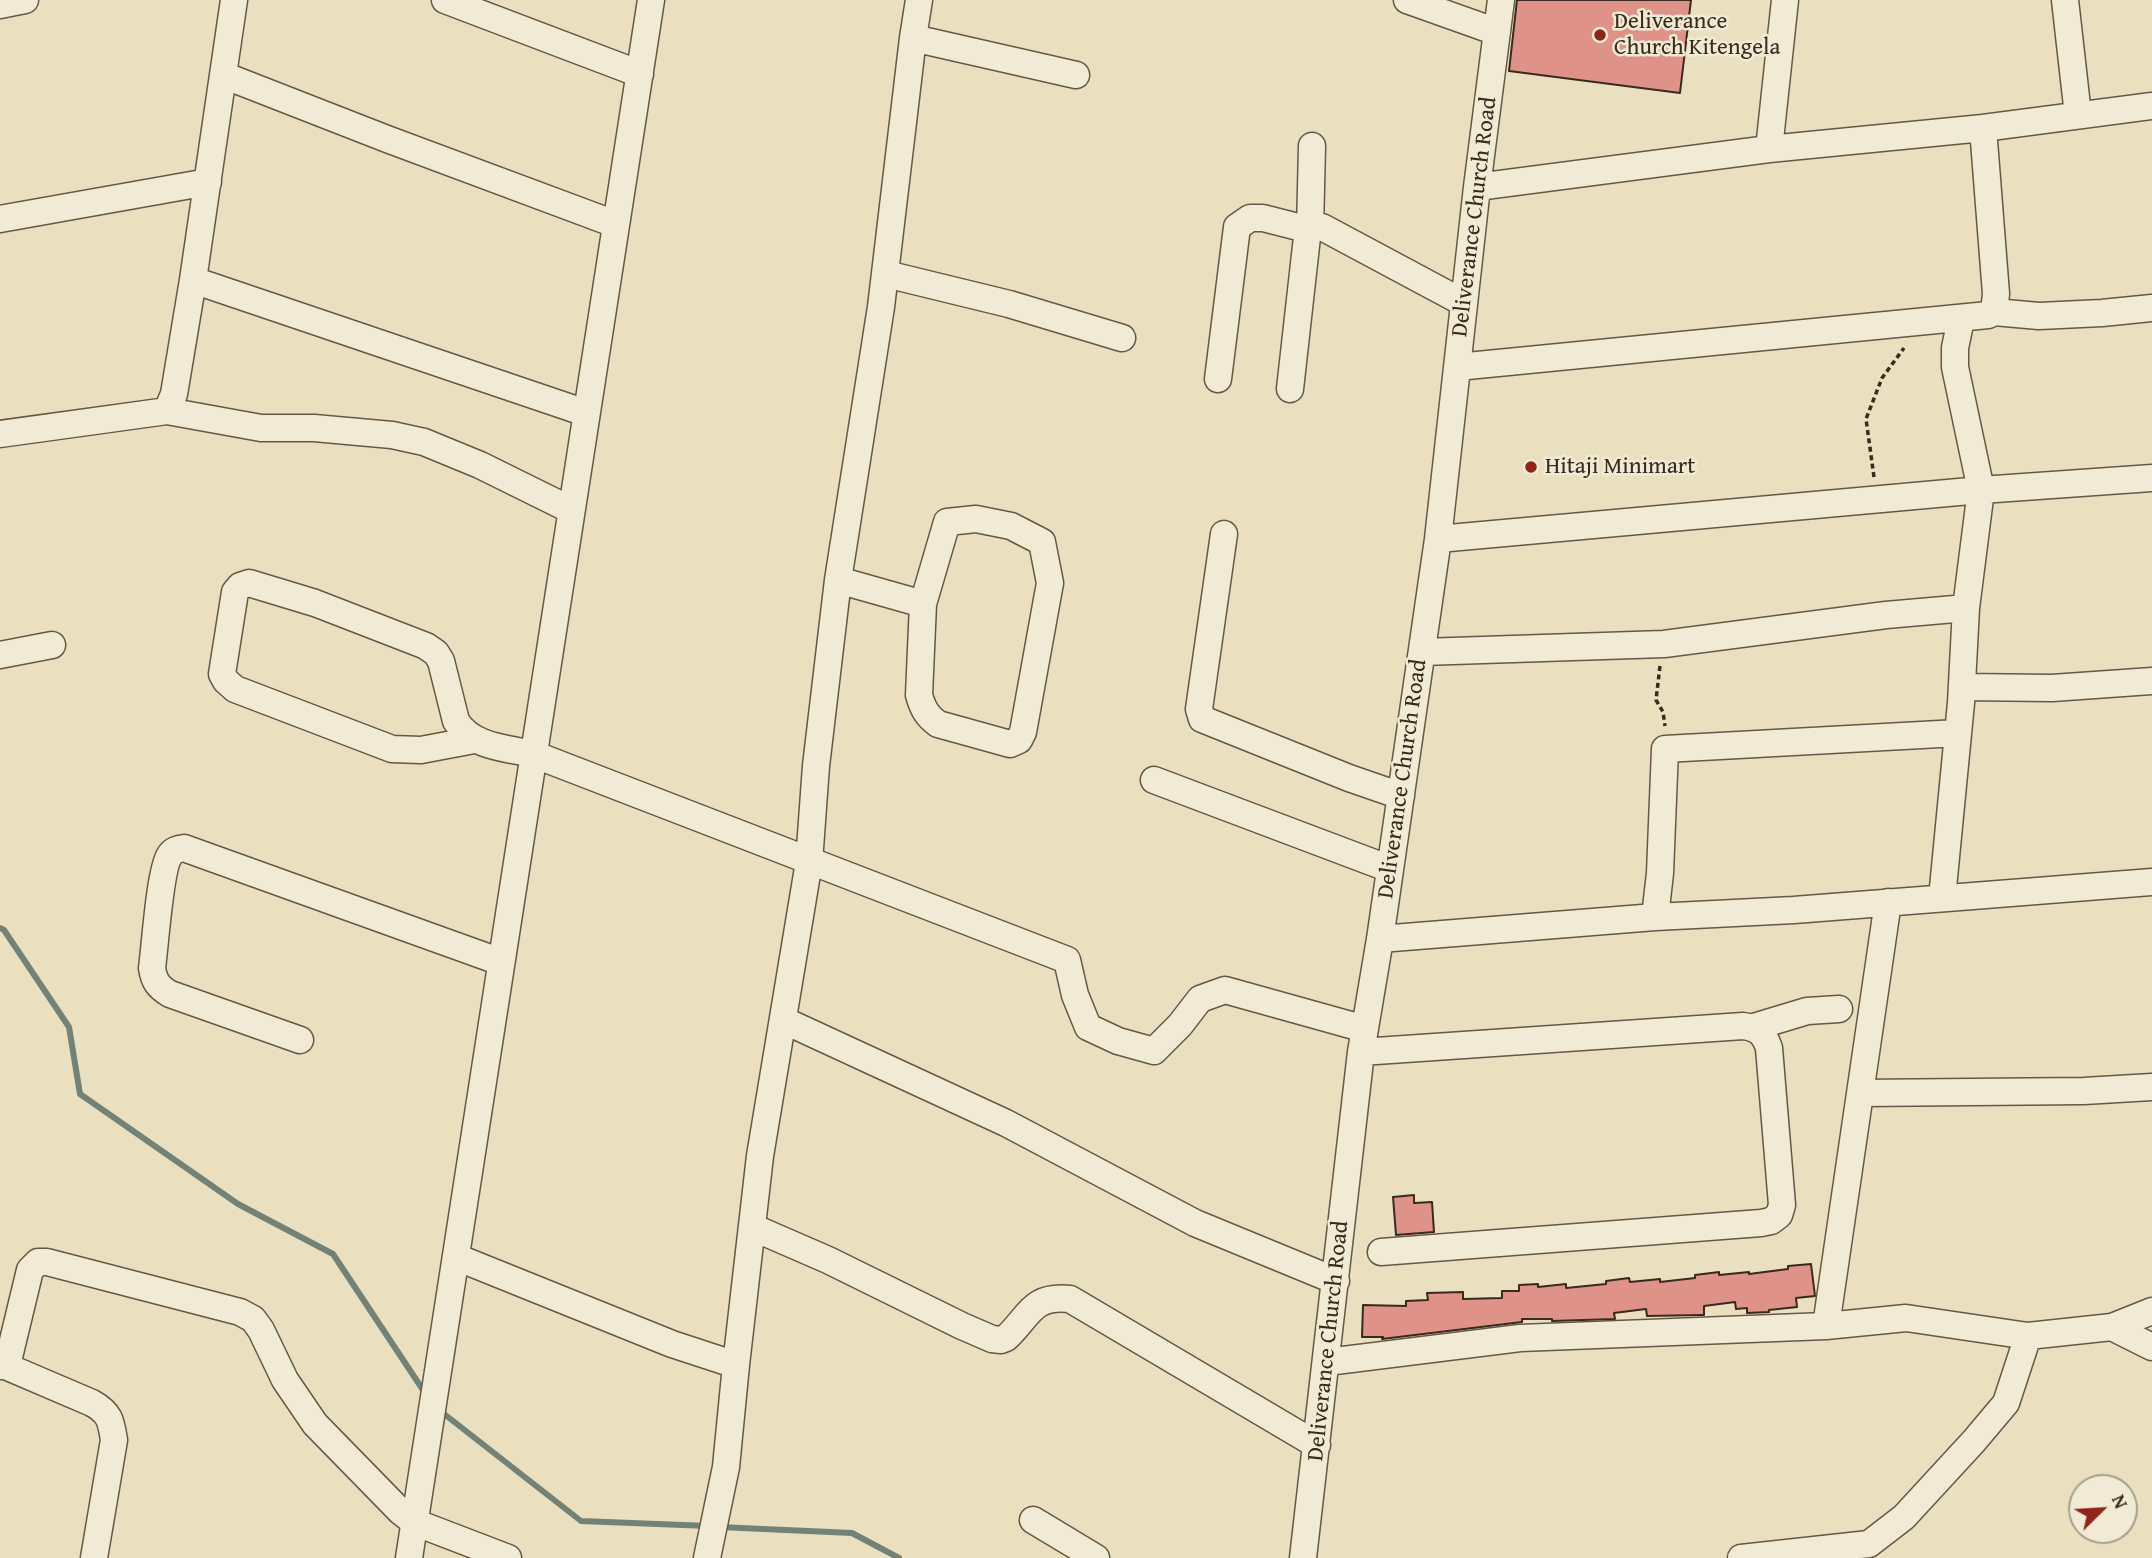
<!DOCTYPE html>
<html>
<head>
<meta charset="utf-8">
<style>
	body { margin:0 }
	#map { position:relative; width:2152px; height:1558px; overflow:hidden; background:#eae0c0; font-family:"Gentium Book Plus",serif }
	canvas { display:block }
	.north { position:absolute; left:2068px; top:1474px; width:70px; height:70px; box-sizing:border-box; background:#f1ebd6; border:2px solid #a89d8c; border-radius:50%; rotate:66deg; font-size:19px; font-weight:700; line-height:28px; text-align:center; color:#3a291d }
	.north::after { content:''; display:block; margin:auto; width:24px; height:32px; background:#8f2418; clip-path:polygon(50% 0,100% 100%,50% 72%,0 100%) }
</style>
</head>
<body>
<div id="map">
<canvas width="2152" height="1558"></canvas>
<div class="north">N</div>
</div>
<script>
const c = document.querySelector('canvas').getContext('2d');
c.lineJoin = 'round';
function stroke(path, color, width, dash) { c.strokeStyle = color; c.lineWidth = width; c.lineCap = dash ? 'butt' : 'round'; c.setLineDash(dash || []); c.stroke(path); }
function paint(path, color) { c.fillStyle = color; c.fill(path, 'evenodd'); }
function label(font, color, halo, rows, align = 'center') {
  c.font = font + ' "Gentium Book Plus",serif'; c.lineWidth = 5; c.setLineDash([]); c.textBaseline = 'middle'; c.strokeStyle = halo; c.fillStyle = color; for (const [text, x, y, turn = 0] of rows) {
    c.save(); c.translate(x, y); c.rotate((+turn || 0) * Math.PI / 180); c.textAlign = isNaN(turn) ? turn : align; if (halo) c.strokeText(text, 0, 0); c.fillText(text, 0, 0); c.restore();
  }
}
stroke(new Path2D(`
	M 0,928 L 4,930 L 69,1027 L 80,1094 L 238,1204 L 333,1254 L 425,1393
	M 439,1410 L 581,1521 L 708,1526
	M 719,1527 L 852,1533 L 899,1558`), '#728276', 6);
const building = new Path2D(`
	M 1517,0 L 1691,0 L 1680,93 L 1509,71 Z
	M 1414,1195 L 1414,1203 L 1432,1202 L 1434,1232 L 1396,1235 L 1393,1197 Z
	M 1811,1264 L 1815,1296 L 1796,1298 L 1797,1307 L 1769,1310 L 1769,1312 L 1747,1313 L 1747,1308 L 1736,1309 L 1735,1302 L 1704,1306 L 1704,1315 L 1702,1315 L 1647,1316 L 1646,1309 L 1614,1313 L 1615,1319 L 1552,1321 L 1552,1319 L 1522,1319 L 1522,1322 L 1382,1339 L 1383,1337 L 1362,1337 L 1363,1305 L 1406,1306 L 1406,1301 L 1428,1300 L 1427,1293 L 1463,1292 L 1463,1299 L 1502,1298 L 1502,1291 L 1519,1291 L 1519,1285 L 1538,1284 L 1538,1287 L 1566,1284 L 1566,1288 L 1606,1284 L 1606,1281 L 1629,1278 L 1630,1282 L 1660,1279 L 1660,1282 L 1695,1278 L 1695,1275 L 1719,1272 L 1719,1275 L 1749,1272 L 1749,1274 L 1788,1269 L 1788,1266 Z`);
paint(building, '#df9288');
stroke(building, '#3a291d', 2);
const minor = new Path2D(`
	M 445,0 L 640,74
	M 1407,0 L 1497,32
	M 2065,0 L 2078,115
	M 0,5 L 25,0
	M 913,38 L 1076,75
	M 223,75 L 387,139 L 615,224
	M 1769,149 L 1785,0
	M 1477,187 L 1769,149 L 1983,128 L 2152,106
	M 0,219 L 208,182
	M 886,274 L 1009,304 L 1122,338
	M 193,280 L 586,413
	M 1994,312 L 2039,316 L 2102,313 L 2152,308
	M 1457,367 L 1988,315 L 1994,312 L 1996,294 L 1983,128
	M 1218,379 L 1237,227 L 1250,218 L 1263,218 L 1310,230 L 1312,146
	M 1290,389 L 1307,237 C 1310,230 1313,228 1322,227 L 1464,303
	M 167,411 L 174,394 L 193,280 L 234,0
	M 0,434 L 167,411 L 261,428 L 314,428 L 392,435 L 424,442 L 480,465 L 571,510
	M 1224,534 L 1199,709 L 1202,719 L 1349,778 L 1401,796
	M 1438,539 L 1981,490 L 2152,478
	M 838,580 L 923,604 L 947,522 L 976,519 L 1011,526 L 1042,542 L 1050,583 L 1023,732 L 1019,740 L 1010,744 L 938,724 C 927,716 923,709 919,695 L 923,604
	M 1422,652 L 1664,644 L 1886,615 L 1966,608
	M 0,655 L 52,645
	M 1962,687 L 2052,688 L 2152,681
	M 474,740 L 421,750 L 392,749 L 235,689 L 226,681 L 222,674 L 235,592 L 240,586 L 249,583 L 315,603 L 426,646 L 436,653 L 441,661 L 456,721 C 472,747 506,748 533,754 L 1067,960 L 1075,995 L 1088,1027 L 1118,1041 L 1154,1051 L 1180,1025 L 1200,999 L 1225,990 L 1365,1029
	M 1154,780 L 1390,869
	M 1942,898 L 1961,703 L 1966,608 L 1981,490 L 1955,367 L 1955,348 L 1961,319
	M 1655,917 L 1660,873 L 1665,749 L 1958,733
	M 1380,939 L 1655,917 L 1794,910 L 2152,882
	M 783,1020 L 1006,1123 L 1195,1223 L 1336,1281
	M 1754,1027 L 1807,1011 L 1839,1009
	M 300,1040 L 170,994 C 158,987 154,981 152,968 C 155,947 160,868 170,855 C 173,850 178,849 184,848 L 501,962
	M 1361,1052 L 1743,1026 C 1758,1028 1764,1033 1769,1048 L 1782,1205 L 1779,1215 L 1771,1221 L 1761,1223 L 1381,1252
	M 1861,1093 L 2084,1091 L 2152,1087
	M 752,1227 L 828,1260 L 962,1326 L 992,1339 L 1001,1340 L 1006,1338 C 1030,1316 1031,1295 1070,1299 L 1317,1445
	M 456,1257 L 672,1344 L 736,1365
	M 1826,1326 L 1888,902
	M 2112,1327 L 2152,1347
	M 1327,1362 L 1520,1338 L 1826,1326 L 1906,1318 L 2028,1336 L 2112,1327 L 2152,1311
	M 3,1365 L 92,1403 C 110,1413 111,1421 114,1440 L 94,1558
	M 0,1366 L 9,1357 L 30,1270 L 38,1262 L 47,1262 L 240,1312 L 253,1319 L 261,1330 L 285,1380 L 315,1424 L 400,1511 L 414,1522 L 508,1558
	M 1033,1520 L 1096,1558
	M 409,1558 L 651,0
	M 707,1558 L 726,1467 L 736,1365 L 760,1156 L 809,862 L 816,766 L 838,580 L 881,307 L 913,38 L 919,0
	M 1303,1558 L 1361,1052 L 1380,939 L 1438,539 L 1477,187 L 1501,0
	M 1741,1558 L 1869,1544 L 1904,1517 L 1974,1441 L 2006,1403 L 2028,1336`);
stroke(minor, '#665746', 29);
stroke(new Path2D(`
	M 1874,477 L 1866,419 L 1882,378 L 1904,348
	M 1660,666 L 1656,700 L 1663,712 L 1665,726`), '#3a291d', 3.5, [5, 3.5]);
stroke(minor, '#f1ebd6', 26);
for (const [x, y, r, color] of [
	[1600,35,7,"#8f2418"],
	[1531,467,7,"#8f2418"]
]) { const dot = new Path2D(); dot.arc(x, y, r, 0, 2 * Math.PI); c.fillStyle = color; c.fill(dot); stroke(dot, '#f1ebd6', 2.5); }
label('23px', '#3a291d', '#f1ebd6', [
	["Deliverance",1614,22],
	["Church Kitengela",1614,48],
	["Hitaji Minimart",1545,467]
], 'left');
label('23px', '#3a291d', '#f1ebd6', [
	["Deliverance Church Road",1475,217,-83],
	["Deliverance Church Road",1403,779,-82],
	["Deliverance Church Road",1329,1341,-84]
]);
</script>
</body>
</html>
